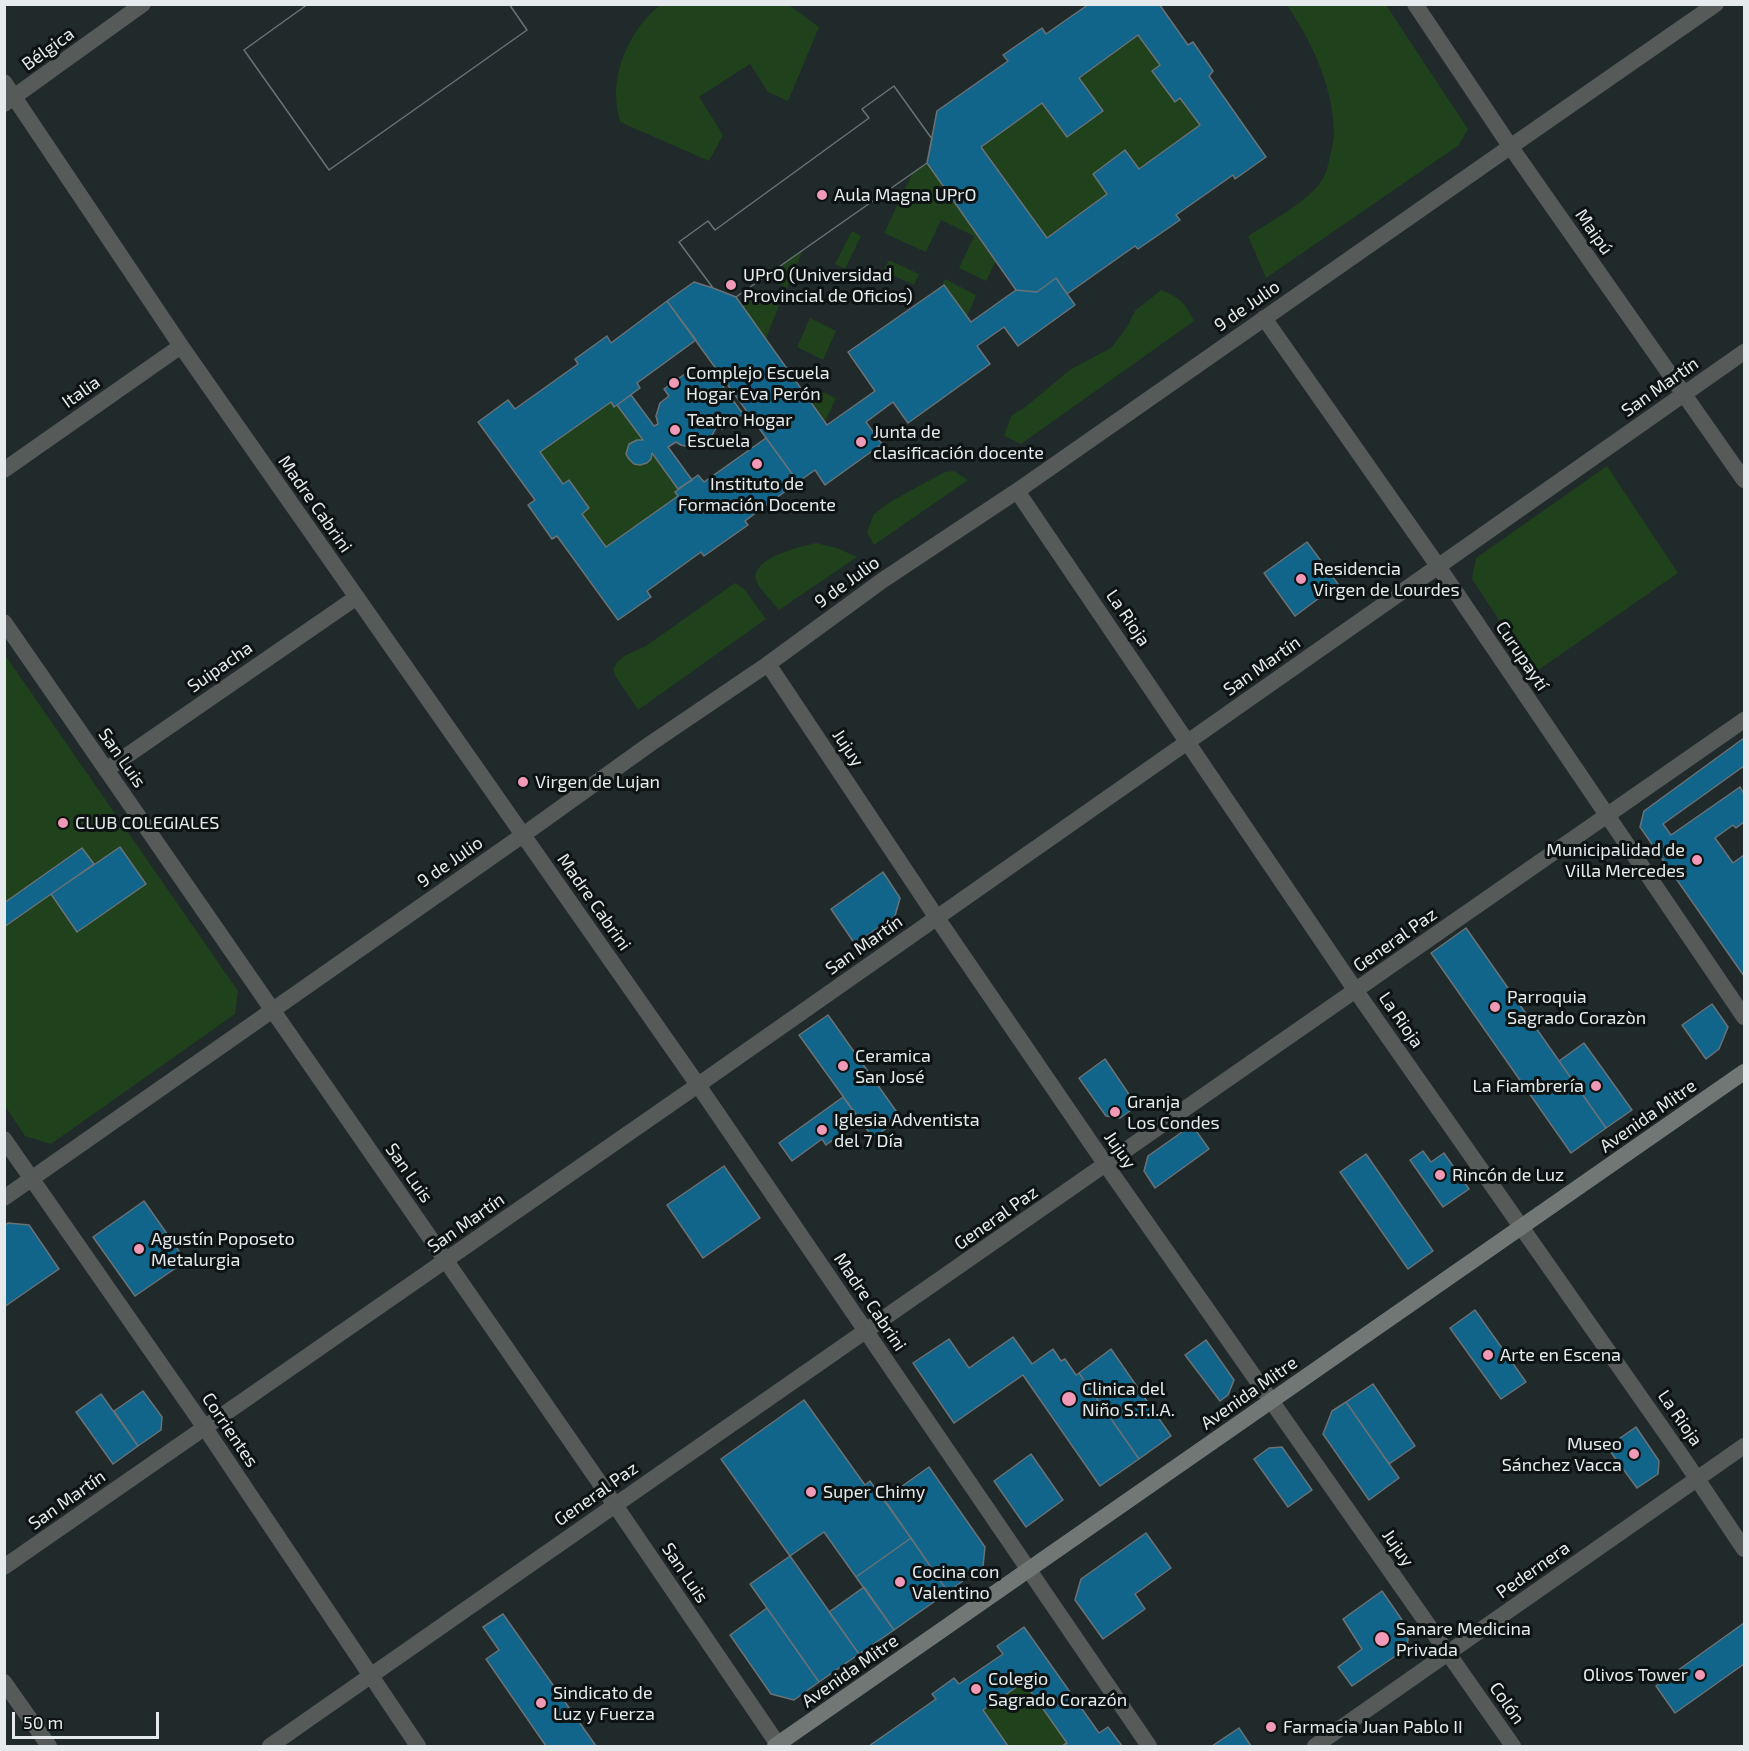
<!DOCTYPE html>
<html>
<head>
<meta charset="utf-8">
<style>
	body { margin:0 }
	#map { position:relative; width:1749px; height:1751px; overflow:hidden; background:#202a2b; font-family:"Exo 2",sans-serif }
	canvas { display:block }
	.frame { position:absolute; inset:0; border:6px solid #e5ebec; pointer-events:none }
	.scale { position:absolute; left:12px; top:1712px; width:147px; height:27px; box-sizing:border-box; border:3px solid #e5ebec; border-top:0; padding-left:8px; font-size:18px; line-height:21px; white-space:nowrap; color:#e5ebec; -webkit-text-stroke:4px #0d1212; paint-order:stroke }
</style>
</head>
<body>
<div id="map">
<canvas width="1749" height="1751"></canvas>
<div class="frame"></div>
<div class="scale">50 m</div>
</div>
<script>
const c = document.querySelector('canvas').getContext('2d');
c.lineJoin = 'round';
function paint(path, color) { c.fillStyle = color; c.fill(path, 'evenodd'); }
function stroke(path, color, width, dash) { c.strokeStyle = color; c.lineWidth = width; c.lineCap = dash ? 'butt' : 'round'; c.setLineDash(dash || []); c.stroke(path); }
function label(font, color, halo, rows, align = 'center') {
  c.font = font + ' "Exo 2",sans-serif'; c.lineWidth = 6; c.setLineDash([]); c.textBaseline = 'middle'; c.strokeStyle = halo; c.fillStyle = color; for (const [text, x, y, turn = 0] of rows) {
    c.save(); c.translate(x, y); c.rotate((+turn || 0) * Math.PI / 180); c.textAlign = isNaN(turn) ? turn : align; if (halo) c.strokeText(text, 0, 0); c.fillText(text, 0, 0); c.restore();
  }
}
paint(new Path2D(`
	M 660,5 L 789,5 L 819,27 L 788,101 L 768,92 L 750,64 L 699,97 L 723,135 L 709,161 L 620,122 C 618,113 616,103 616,94 C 616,61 635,25 660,5 Z
	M 1287,5 L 1386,5 L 1468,129 L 1459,145 L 1266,278 L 1248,236 C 1271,221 1297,208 1316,188 C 1325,178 1328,168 1330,155 C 1332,148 1334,140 1334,132 C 1333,87 1312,42 1287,5 Z
	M 1138,35 L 1160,65 L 1152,71 L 1175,101 L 1180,98 L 1200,125 L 1139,169 L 1125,150 L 1093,174 L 1107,194 L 1047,238 L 981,147 L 1042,103 L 1067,137 L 1079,78 Z
	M 927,163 L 996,261 L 986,281 L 959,268 L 974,236 L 941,220 L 926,252 L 884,233 L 913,172 Z
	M 852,231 L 861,236 L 845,269 L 835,264 Z
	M 803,250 L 787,288 L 764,277 Z
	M 889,260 L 919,274 L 914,285 L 883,271 Z
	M 945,279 L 976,295 L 967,317 L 944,285 L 942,286 Z
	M 1161,290 C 1182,299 1183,301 1194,321 L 1021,444 L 1004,436 L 1011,416 L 1024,408 L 1071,369 L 1111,348 L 1127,327 L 1135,311 Z
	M 751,291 L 779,306 L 766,338 L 743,307 Z
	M 810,318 L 836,331 L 823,360 L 797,347 Z
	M 816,389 L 836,398 L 825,422 L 811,402 Z
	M 611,402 L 614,406 L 617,405 L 643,440 L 637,440 L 629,444 C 619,465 648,474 652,453 L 678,489 L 675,492 L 678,496 L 606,547 L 582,514 L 589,508 L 569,480 L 563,484 L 540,452 Z
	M 1607,466 L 1678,573 L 1534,673 L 1472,579 L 1476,558 Z
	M 954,471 L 968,480 L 874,545 L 867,532 L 874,514 L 890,502 L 945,472 Z
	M 816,543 L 837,548 L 857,557 L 779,610 C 774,603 758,588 756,580 C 752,557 800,547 816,543 Z
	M 735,583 L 745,590 L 766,619 L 638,710 L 616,677 L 613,669 L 617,662 L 626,655 L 646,646 Z
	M 5,655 L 238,991 L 235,1014 L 51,1144 L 25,1136 L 5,1106 Z
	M 1024,1682 L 1067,1743 L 1062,1746 L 1008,1746 L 983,1711 Z`), '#1f411c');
const building = new Path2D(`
	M 308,4 L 509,4 L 527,30 L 329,170 L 244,50 Z
	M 308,4 L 509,4 L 527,30 L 329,170 L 244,50 Z
	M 1089,4 L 1159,4 L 1188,45 L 1193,42 L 1213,71 L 1209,76 L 1266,157 L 1235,179 L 1233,175 L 1176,215 L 1180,220 L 1138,249 L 1135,246 L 1067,294 L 1056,278 L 1037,292 L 1016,290 L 927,163 L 937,111 L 1008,61 L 1003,55 L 1042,28 L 1046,34 ZM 1138,35 L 1160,65 L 1152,71 L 1175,102 L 1180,98 L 1200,125 L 1139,169 L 1125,150 L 1093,174 L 1107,194 L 1047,238 L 981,147 L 1042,103 L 1067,137 L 1103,111 L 1079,78 Z
	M 894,86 L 932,139 L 927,163 L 736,297 L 827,425 L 875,391 L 848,352 L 944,285 L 971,322 L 1016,290 L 1037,292 L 1056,278 L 1075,305 L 1018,346 L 1004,327 L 977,346 L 990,364 L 908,423 L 893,402 L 866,422 L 882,444 L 825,485 L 815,470 L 798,482 L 667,301 L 694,282 L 713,288 L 679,242 L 708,221 L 715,230 L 869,118 L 862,109 Z
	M 894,86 L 932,139 L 927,163 L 736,297 L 713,288 L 679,242 L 708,221 L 715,230 L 869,118 L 862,109 Z
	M 667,301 L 696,340 L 637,383 L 640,388 L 617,405 L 614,407 L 611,402 L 540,452 L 563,484 L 569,480 L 589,508 L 582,514 L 606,547 L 678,496 L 675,492 L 698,475 L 704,482 L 766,438 L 798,482 L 745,521 L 748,525 L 704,556 L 701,552 L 647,591 L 651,597 L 618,620 L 557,536 L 552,539 L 528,505 L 535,500 L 478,422 L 508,400 L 515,409 L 578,364 L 575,359 L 607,336 L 611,343 Z
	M 711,370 L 743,414 L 722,429 L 717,422 L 715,430 L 711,437 L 705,443 L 698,446 L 689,447 L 681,445 L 676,442 L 668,447 L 692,480 L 678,489 L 652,453 L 651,459 L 647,463 L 640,465 L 634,464 L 629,459 L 626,454 L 629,444 L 637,440 L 643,440 L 617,405 L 631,395 L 654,426 L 658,424 L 656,416 L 660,403 L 669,396 L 664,389 L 689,371 L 696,381 Z
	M 1307,542 L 1338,584 L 1295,616 L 1264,573 Z
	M 1744,738 L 1744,766 L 1663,824 L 1671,835 L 1740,787 L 1744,794 L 1744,822 L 1736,828 L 1733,825 L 1715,838 L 1733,863 L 1744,855 L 1744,976 L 1640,827 L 1644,811 Z
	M 120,847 L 146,884 L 77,932 L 51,894 Z
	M 82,848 L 94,864 L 4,927 L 4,903 Z
	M 883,872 L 900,898 L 895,916 L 855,944 L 831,909 Z
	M 1466,928 L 1606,1128 L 1571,1153 L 1431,953 Z
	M 1712,1004 L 1728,1027 L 1719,1049 L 1706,1059 L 1682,1025 Z
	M 828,1015 L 901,1118 L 873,1138 L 799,1035 Z
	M 1584,1043 L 1632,1110 L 1606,1128 L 1559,1061 Z
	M 1105,1059 L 1137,1106 L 1120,1118 L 1106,1116 L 1079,1078 Z
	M 843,1097 L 860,1120 L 826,1145 L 822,1139 L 792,1161 L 779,1143 Z
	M 1192,1125 L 1209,1149 L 1155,1188 L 1144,1171 L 1148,1156 Z
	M 1423,1151 L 1431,1162 L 1444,1153 L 1469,1189 L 1443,1207 L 1410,1160 Z
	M 1366,1154 L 1433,1251 L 1408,1269 L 1340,1172 Z
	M 724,1166 L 760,1218 L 703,1258 L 667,1205 Z
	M 144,1201 L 186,1261 L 135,1296 L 93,1237 Z
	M 8,1223 L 29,1225 L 59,1269 L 4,1307 L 4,1226 Z
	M 1475,1310 L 1526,1382 L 1501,1399 L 1450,1328 Z
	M 1013,1337 L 1032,1364 L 1053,1349 L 1061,1361 L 1065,1359 L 1076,1375 L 1079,1373 L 1139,1459 L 1100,1486 L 1023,1375 L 954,1423 L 913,1363 L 949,1339 L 969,1368 Z
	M 1206,1340 L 1234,1380 L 1228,1395 L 1220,1401 L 1185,1355 Z
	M 1111,1349 L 1171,1436 L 1139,1459 L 1079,1373 Z
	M 1373,1384 L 1415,1446 L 1389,1464 L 1346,1402 Z
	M 143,1391 L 162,1417 L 161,1430 L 138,1446 L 114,1411 Z
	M 101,1394 L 138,1446 L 113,1464 L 76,1412 Z
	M 804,1400 L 865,1485 L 870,1481 L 911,1538 L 856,1577 L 824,1532 L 790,1556 L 721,1459 Z
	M 1346,1402 L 1399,1478 L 1369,1500 L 1323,1434 L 1332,1411 Z
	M 1636,1427 L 1659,1461 L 1658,1474 L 1637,1488 L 1607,1447 Z
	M 1282,1447 L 1312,1490 L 1288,1507 L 1254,1459 L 1269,1448 Z
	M 1031,1454 L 1063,1500 L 1026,1527 L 994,1481 Z
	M 929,1467 L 985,1547 L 983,1566 L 948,1592 L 884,1499 Z
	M 1146,1533 L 1171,1568 L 1135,1594 L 1145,1609 L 1103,1639 L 1075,1600 L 1081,1579 Z
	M 911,1538 L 948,1592 L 894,1630 L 856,1577 Z
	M 790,1556 L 859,1654 L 819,1682 L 750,1584 Z
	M 864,1587 L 894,1630 L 859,1654 L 829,1612 Z
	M 1382,1591 L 1409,1630 L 1407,1648 L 1352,1686 L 1338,1667 L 1362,1649 L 1343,1619 Z
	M 767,1608 L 819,1682 L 794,1700 L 771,1694 L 730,1635 Z
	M 503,1614 L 596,1746 L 546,1746 L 486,1659 L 499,1650 L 483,1627 Z
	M 1744,1623 L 1744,1664 L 1675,1713 L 1656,1686 Z
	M 1024,1627 L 1099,1733 L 1108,1727 L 1122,1746 L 1062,1746 L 1067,1743 L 1024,1682 L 983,1710 L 1008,1746 L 869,1746 L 936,1699 L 932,1694 L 954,1678 L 959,1684 L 1003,1654 L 997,1646 Z
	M 1239,1728 L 1251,1746 L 1212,1746 Z`);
paint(building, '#11648a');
stroke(building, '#697277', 1.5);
stroke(new Path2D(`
	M 4,82 L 181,346 L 698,1085 L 1149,1746
	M 4,104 L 143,4
	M 1264,318 L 1438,566 L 1744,1017
	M 4,470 L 181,346
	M 1017,491 L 1356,991 L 1683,1458 L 1744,1549
	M 4,622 L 615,1505 L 779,1746
	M 768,664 L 937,918 L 1106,1165 L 1513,1746
	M 106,770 L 357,597
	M 4,1139 L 205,1428 L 418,1746
	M 4,1198 L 523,835 L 650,744 L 768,664 L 883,580 L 1017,491 L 1487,163 L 1716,4
	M 4,1567 L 698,1085 L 1744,352
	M 4,1682 L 49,1746
	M 270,1746 C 760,1402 1255,1065 1744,720`), '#565b59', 16);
stroke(new Path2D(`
	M 1415,4 L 1510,146 L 1744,480
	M 1315,1746 L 1744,1446`), '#565b59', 16);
stroke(new Path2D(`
	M 775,1746 L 1744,1072`), '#707775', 16);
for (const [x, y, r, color] of [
	[822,195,6,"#f09ab7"],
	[731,285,6,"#f09ab7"],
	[674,383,6,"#f09ab7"],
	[675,430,6,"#f09ab7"],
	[861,442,6,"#f09ab7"],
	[757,464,6,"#f09ab7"],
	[1301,579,6,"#f09ab7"],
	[523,782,6,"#f09ab7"],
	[63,823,6,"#f09ab7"],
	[1697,860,6,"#f09ab7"],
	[1495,1007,6,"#f09ab7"],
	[843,1066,6,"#f09ab7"],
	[1596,1086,6,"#f09ab7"],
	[1115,1112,6,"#f09ab7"],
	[822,1130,6,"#f09ab7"],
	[1440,1175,6,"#f09ab7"],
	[139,1249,6,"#f09ab7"],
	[1488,1355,6,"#f09ab7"],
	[1069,1399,8,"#f09ab7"],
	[1634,1454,6,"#f09ab7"],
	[811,1492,6,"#f09ab7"],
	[900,1582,6,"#f09ab7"],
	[1382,1639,8,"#f09ab7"],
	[1700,1675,6,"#f09ab7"],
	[976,1689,6,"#f09ab7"],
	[541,1703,6,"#f09ab7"],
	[1271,1727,6,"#f09ab7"]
]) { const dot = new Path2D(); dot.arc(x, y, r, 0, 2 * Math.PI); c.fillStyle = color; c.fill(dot); stroke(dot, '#0d1212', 2); }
label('18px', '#e5ebec', '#0d1212', [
	["Bélgica",48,49,-36],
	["Maipú",1594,232,55],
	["9 de Julio",1247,306,-35],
	["San Martín",1660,387,-35],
	["Italia",81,392,-35],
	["Madre Cabrini",315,504,55],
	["9 de Julio",847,582,-36],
	["La Rioja",1128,618,56],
	["Curupaytí",1522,656,56],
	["San Martín",1262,666,-35],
	["Suipacha",220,667,-35],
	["Jujuy",848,748,56],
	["San Luis",122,758,55],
	["9 de Julio",450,862,-35],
	["Madre Cabrini",594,902,55],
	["General Paz",1395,940,-35],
	["San Martín",864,945,-35],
	["La Rioja",1401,1020,55],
	["Avenida Mitre",1648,1116,-35],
	["Jujuy",1120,1150,55],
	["San Luis",409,1173,55],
	["General Paz",996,1218,-35],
	["San Martín",466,1223,-35],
	["Madre Cabrini",870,1302,56],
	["Avenida Mitre",1249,1393,-35],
	["La Rioja",1680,1418,55],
	["Corrientes",230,1430,56],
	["General Paz",596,1494,-35],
	["San Martín",67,1500,-35],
	["Jujuy",1398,1548,55],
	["Pedernera",1533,1570,-35],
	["San Luis",685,1573,56],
	["Avenida Mitre",850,1671,-35],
	["Colón",1507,1703,55]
]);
label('18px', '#e5ebec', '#0d1212', [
	["Aula Magna UPrO",834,195],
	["UPrO (Universidad",743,275],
	["Provincial de Oficios)",743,296],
	["Complejo Escuela",686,373],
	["Hogar Eva Perón",686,394],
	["Teatro Hogar",687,420],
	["Escuela",687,441],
	["Junta de",873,432],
	["clasificación docente",873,453],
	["Instituto de",757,484,"center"],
	["Formación Docente",757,505,"center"],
	["Residencia",1313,569],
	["Virgen de Lourdes",1313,590],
	["Virgen de Lujan",535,782],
	["CLUB COLEGIALES",75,823],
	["Municipalidad de",1685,850,"right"],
	["Villa Mercedes",1685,871,"right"],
	["Parroquia",1507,997],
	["Sagrado Corazòn",1507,1018],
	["Ceramica",855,1056],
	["San José",855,1077],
	["La Fiambrería",1584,1086,"right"],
	["Granja",1127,1102],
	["Los Condes",1127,1123],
	["Iglesia Adventista",834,1120],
	["del 7 Día",834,1141],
	["Rincón de Luz",1452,1175],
	["Agustín Poposeto",151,1239],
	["Metalurgia",151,1260],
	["Arte en Escena",1500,1355],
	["Clinica del",1082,1389],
	["Niño S.T.I.A.",1082,1410],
	["Museo",1622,1444,"right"],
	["Sánchez Vacca",1622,1465,"right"],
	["Super Chimy",823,1492],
	["Cocina con",912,1572],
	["Valentino",912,1593],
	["Sanare Medicina",1396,1629],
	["Privada",1396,1650],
	["Olivos Tower",1688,1675,"right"],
	["Colegio",988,1679],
	["Sagrado Corazón",988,1700],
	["Sindicato de",553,1693],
	["Luz y Fuerza",553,1714],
	["Farmacia Juan Pablo II",1283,1727]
], 'left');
</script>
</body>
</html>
